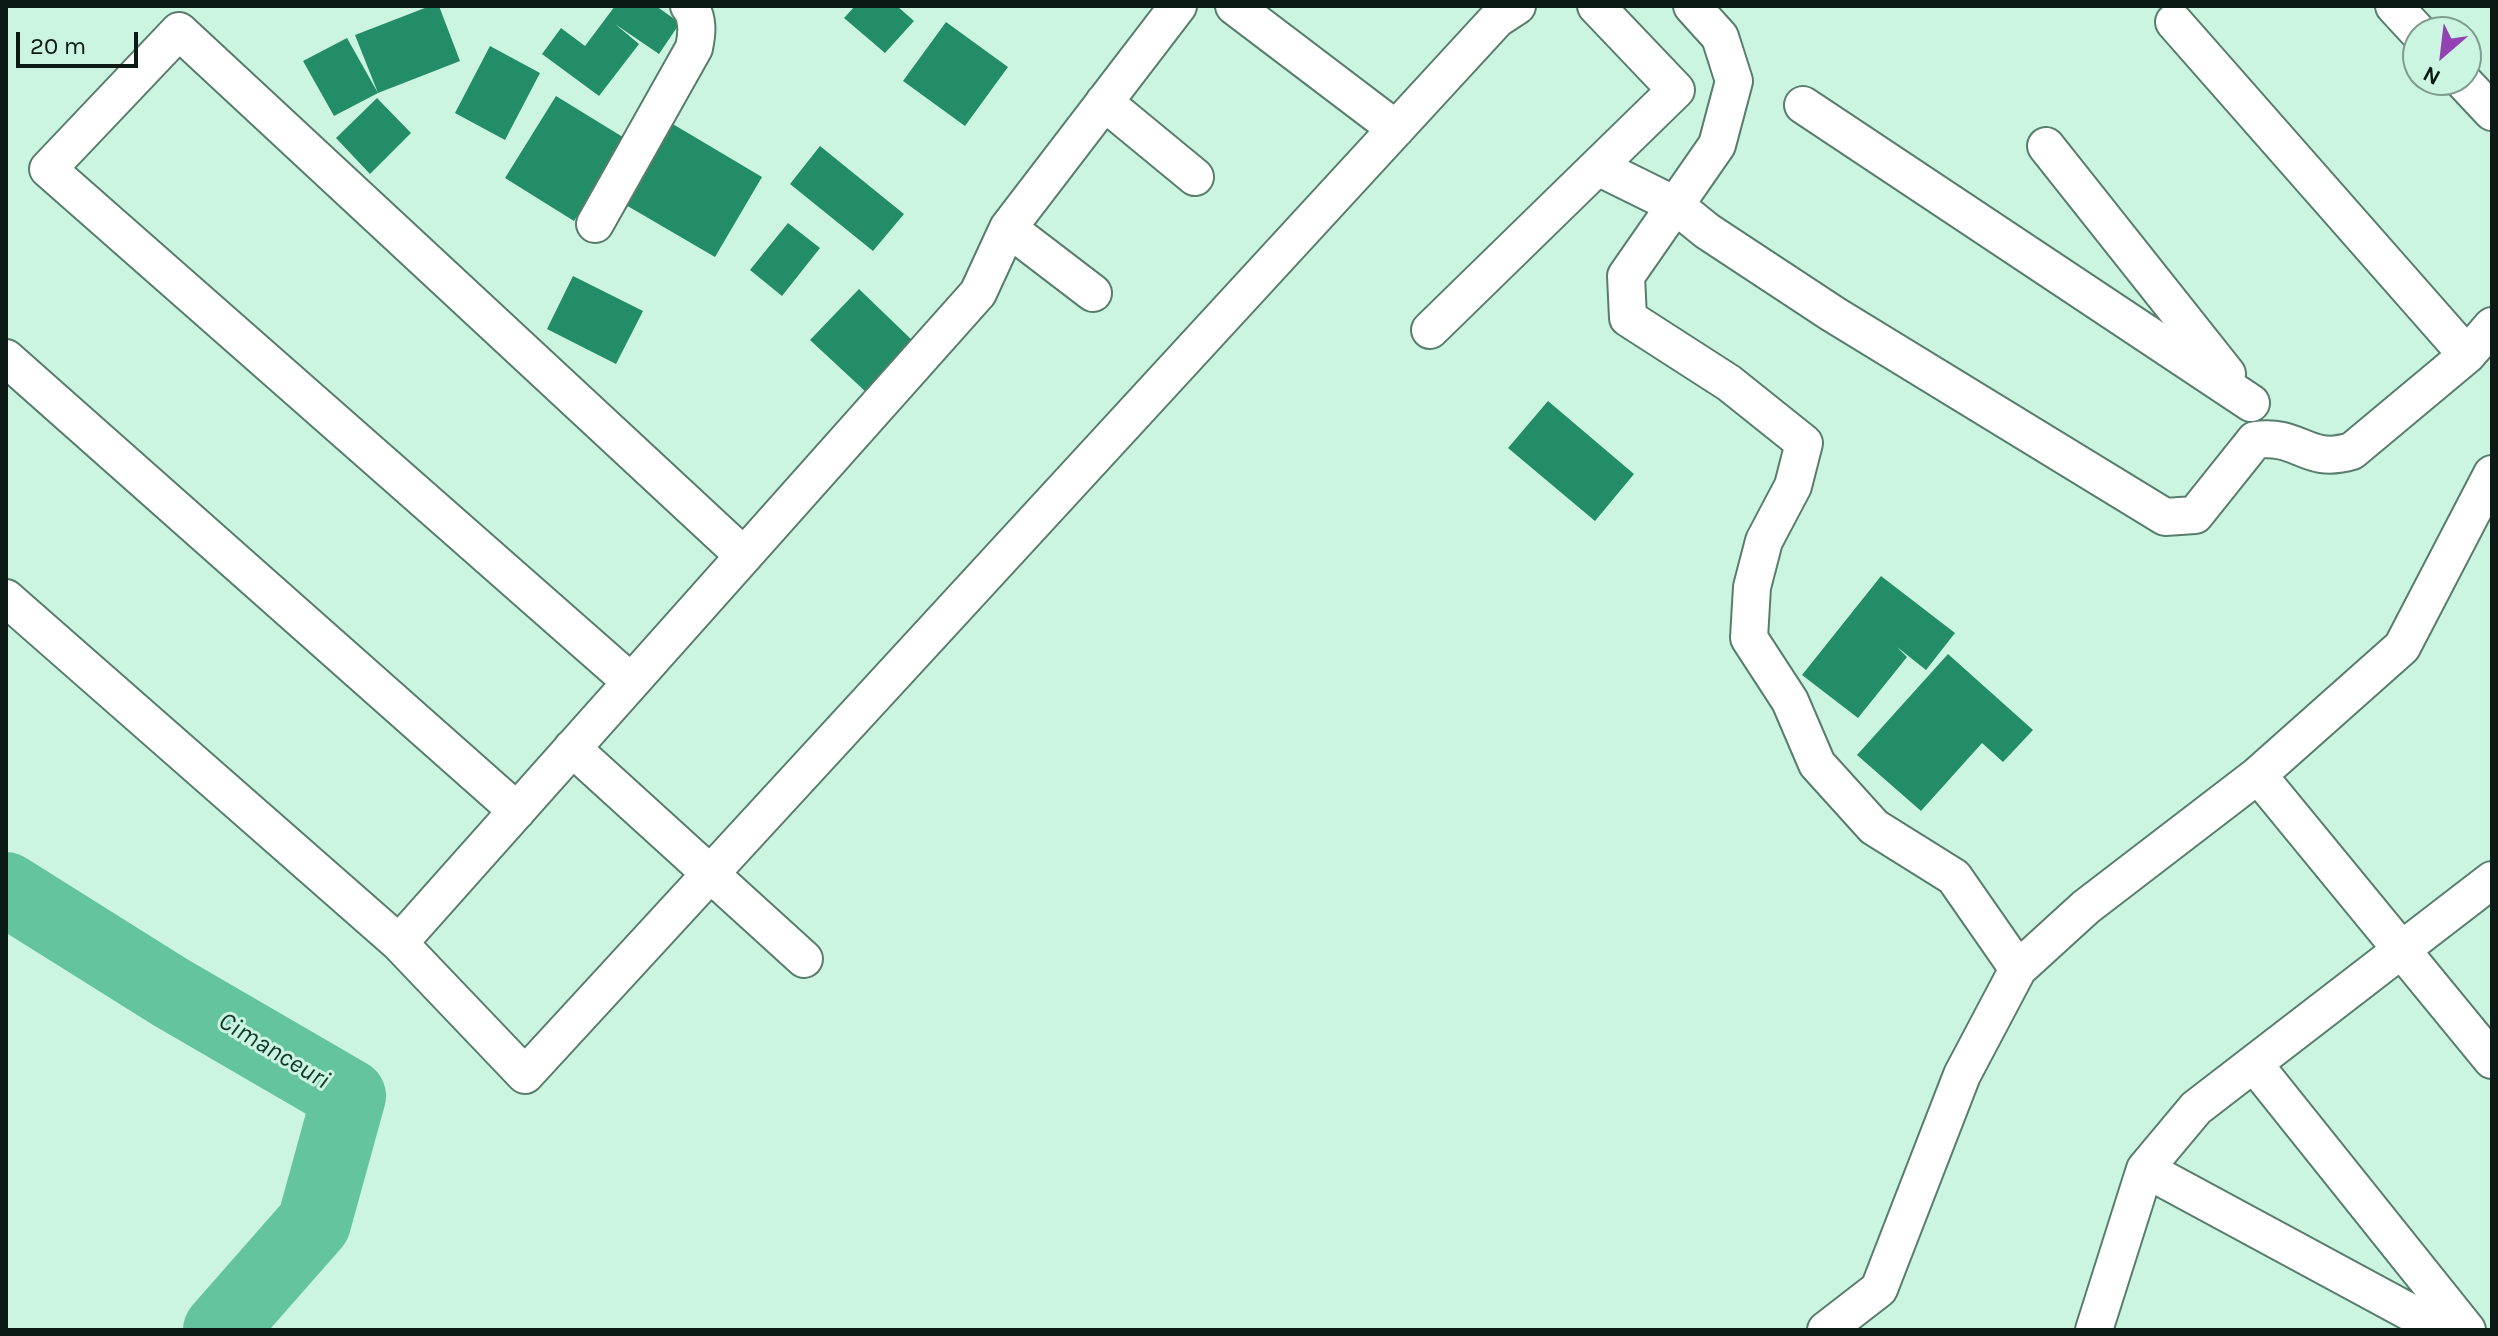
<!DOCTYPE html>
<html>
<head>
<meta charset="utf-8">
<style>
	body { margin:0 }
	#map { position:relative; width:2498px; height:1336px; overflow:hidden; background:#ccf5e1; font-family:Karla,sans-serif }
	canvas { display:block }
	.frame { position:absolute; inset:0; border:8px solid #0b1a14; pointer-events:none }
	.north { position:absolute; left:2402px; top:16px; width:80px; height:80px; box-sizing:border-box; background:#ccf5e1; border:2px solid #7f9d8f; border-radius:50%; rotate:208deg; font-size:22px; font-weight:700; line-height:32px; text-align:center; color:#0b1a14 }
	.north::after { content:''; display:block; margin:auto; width:28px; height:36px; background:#9242b2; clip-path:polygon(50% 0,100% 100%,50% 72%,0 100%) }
	.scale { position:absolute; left:16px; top:32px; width:122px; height:36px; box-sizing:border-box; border:4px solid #0b1a14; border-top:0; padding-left:10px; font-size:24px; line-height:28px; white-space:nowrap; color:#0b1a14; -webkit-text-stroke:6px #ccf5e1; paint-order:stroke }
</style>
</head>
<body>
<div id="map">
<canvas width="2498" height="1336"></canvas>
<div class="frame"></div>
<div class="north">N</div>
<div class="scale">20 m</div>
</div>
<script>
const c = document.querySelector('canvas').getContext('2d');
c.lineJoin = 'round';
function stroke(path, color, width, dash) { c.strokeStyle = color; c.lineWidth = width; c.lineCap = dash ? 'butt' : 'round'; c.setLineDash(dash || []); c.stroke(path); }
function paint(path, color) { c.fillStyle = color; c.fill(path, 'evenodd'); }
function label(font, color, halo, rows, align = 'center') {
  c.font = font + ' Karla,sans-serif'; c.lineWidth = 6; c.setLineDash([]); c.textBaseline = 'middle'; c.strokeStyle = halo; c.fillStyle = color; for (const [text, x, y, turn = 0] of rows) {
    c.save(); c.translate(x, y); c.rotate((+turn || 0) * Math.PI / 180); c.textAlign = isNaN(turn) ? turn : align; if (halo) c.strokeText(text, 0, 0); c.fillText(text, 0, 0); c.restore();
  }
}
stroke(new Path2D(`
	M 6,889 L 170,992 L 349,1096 L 314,1223 L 220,1330`), '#63c49d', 74);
paint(new Path2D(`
	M 430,6 L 439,6 L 460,61 L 378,93 L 355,35 Z
	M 615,6 L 656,6 L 680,23 L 659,54 L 615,24 L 639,44 L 599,96 L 542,54 L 561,28 L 585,46 Z
	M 855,6 L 897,6 L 914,21 L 885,53 L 844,18 Z
	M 946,22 L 1008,67 L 965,126 L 903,81 Z
	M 347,38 L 378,93 L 334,116 L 303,61 Z
	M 490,46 L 540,73 L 505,140 L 455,113 Z
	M 556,96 L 626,139 L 574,221 L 505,178 Z
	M 377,98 L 411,133 L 370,174 L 336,138 Z
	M 666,120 L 762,177 L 715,257 L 619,201 Z
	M 820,146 L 904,214 L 873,251 L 790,184 Z
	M 788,223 L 820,248 L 782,296 L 750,270 Z
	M 573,276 L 643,311 L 616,364 L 547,329 Z
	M 859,289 L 913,341 L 866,392 L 810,340 Z
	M 1548,401 L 1634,474 L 1595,521 L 1508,448 Z
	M 1881,576 L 1955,633 L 1926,670 L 1897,647 L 1907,657 L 1858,718 L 1802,675 Z
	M 1948,654 L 2033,730 L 2003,762 L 1982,743 L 1921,811 L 1857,755 Z`), '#238d68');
const street = new Path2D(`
	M 1234,6 L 1396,129
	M 1692,6 L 1720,37 L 1734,81 L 1717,145 L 1626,276 L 1628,318 L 1729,383 L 1804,443 L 1793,486 L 1764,541 L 1752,587 L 1749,638 L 1790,701 L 1817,764 L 1874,827 L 1954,877 L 2018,969
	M 2394,6 L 2418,32
	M 2174,22 L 2467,355
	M 2462,80 L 2492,112
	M 1104,102 L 1195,177
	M 1803,105 L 2251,403
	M 2046,146 L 2227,374
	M 1598,167 L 1675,205 L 1707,231 L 1833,314 L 2165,517 L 2195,515 L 2255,440 C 2302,434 2305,465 2352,451 L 2467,355 L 2492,326
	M 595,224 L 694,48 C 697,34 699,18 689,6
	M 1008,228 L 1093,293
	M 1430,330 L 1676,90 L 1596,6
	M 6,358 L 517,811
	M 6,598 L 399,943 L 525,1075 L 1497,19 L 1517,6
	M 631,682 L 48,169 L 179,31 L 744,556
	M 572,748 L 804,959
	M 2258,775 L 2492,1060
	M 399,943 L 978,293 L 1008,228 L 1178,6
	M 2254,1064 L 2467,1330
	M 2145,1169 L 2443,1330
	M 1826,1330 L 1879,1289 L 1962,1075 L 2018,969 L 2086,907 L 2258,775 L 2402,647 L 2492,474
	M 2094,1330 L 2145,1169 L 2196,1108 L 2492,880`);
stroke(street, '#587d6c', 40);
stroke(street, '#fff', 36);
label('italic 26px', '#0d3929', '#ccf5e1', [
	["Cimanceuri",274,1051,31]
]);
</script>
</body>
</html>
